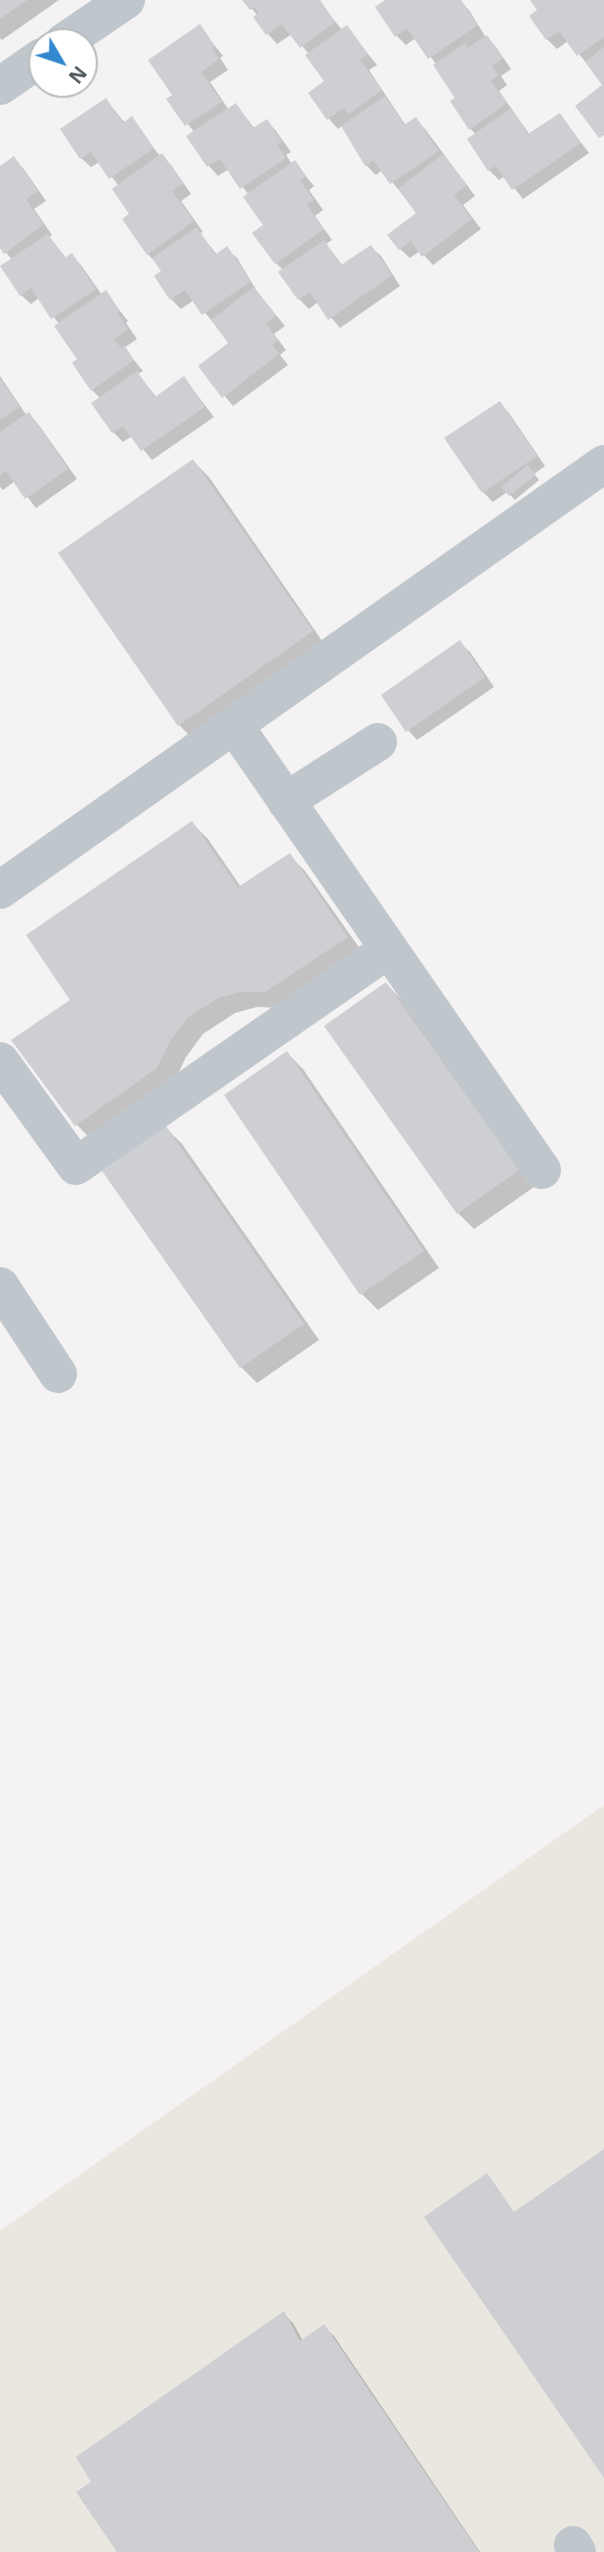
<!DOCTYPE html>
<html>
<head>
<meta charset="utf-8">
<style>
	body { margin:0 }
	#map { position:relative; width:604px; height:2552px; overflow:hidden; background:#f4f2f2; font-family:"Open Sans",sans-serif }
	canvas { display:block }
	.north { position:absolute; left:28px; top:28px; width:70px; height:70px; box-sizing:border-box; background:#fff; border:2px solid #b7bcbe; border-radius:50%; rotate:129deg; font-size:19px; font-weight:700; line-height:28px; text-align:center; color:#4c575d }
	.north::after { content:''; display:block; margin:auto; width:24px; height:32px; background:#3188cf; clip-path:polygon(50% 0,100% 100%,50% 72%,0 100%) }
</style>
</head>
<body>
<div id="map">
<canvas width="604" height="2552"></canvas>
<div class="north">N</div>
</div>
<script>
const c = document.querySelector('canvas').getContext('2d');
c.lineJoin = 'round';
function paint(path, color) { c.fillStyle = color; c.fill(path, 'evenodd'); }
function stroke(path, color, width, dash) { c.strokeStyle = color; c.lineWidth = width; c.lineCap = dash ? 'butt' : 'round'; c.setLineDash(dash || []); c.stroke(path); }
paint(new Path2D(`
	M 604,1805 L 604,2552 L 0,2552 L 0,2231 Z`), '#eae6e0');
paint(new Path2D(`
	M 0,0 L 59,0 L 2,40 L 0,38 Z
	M 245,0 L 318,0 L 342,30 L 346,27 L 377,65 L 369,70 L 406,126 L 416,119 L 425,129 L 475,196 L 463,205 L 481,229 L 433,265 L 420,251 L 410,258 L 400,249 L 418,213 L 382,170 L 376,175 L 366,165 L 342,126 L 338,129 L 329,119 L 310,93 L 326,82 L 309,54 L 292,34 L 277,44 L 268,34 L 256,18 L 258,16 Z
	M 384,0 L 459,0 L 469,10 L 485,36 L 496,47 L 511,69 L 501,76 L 507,85 L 499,91 L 530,135 L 560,115 L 589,153 L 523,199 L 505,176 L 499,180 L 489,170 L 476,135 L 470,128 L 457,98 L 437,65 L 416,38 L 406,45 L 396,35 Z
	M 532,0 L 604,0 L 604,84 L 568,41 L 557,49 L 547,39 L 540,11 Z
	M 200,27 L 223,56 L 220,58 L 228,70 L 210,82 L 229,110 L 236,105 L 255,129 L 267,121 L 276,131 L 291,152 L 286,155 L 292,164 L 295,163 L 314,186 L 309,190 L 323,210 L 315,216 L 332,240 L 326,244 L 343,266 L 371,247 L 381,256 L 400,286 L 340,328 L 318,302 L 309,309 L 299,299 L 283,270 L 276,263 L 266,225 L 249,195 L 229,169 L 218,176 L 209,166 L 189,137 L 195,133 L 168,99 L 174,95 Z
	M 106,100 L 125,123 L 131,119 L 160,156 L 171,165 L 191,194 L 181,201 L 203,232 L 200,233 L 217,255 L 227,249 L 237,258 L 258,293 L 285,326 L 274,334 L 286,350 L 280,355 L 288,365 L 233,406 L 200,366 L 231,343 L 194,300 L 181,309 L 171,299 L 156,277 L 163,271 L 148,254 L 119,186 L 100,162 L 91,167 L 81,158 Z
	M 13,159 L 23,168 L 46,201 L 34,209 L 52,235 L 49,237 L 67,259 L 72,256 L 81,265 L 102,295 L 105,292 L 128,321 L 126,323 L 137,339 L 124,348 L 143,371 L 138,374 L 157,398 L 184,378 L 214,417 L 152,460 L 132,436 L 123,442 L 113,432 L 94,404 L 101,399 L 92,390 L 80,360 L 59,324 L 39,298 L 31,304 L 21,295 L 12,260 L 0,245 L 0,168 Z
	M 0,376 L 27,416 L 29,414 L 38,424 L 77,479 L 36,508 L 15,481 L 3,490 L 0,487 Z
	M 500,403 L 509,413 L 545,466 L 534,474 L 539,480 L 515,500 L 507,492 L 493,502 L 483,492 Z
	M 193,461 L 209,477 L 327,648 L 195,741 L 179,725 Z
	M 460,643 L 470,652 L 494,687 L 417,740 L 408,730 Z
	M 192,823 L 208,839 L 241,887 L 289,855 L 305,871 L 363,953 L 281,1008 L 257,1007 L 235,1013 L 203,1034 L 186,1057 L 173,1084 L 92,1140 L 76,1124 L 72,1000 Z
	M 386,984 L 402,1000 L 534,1187 L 474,1229 L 458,1213 Z
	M 287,1053 L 303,1069 L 439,1268 L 378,1310 L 362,1294 L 226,1095 Z
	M 166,1128 L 182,1144 L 319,1340 L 257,1383 L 241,1367 L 105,1171 Z
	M 284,2314 L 293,2323 L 303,2341 L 324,2327 L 334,2336 L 480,2552 L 119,2552 L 94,2483 Z`), '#0003');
paint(new Path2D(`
	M 0,0 L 27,0 L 0,19 Z
	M 242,0 L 320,0 L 335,22 L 300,48 L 282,24 L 266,35 L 253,17 L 259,13 L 254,7 L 250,10 Z
	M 385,0 L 461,0 L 478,25 L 428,59 L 407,28 L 395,37 L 375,7 Z
	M 530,0 L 604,0 L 604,37 L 577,56 L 559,31 L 546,40 L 529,16 L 537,10 Z
	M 200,24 L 215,46 L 212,48 L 219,59 L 201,72 L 222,102 L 185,126 L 166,99 L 172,95 L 148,60 Z
	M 347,25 L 368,54 L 360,60 L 382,90 L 349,114 L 344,108 L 327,120 L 308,93 L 324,81 L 305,55 Z
	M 487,35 L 503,58 L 492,66 L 498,75 L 491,81 L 507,103 L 469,130 L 450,101 L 455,98 L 433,65 L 465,43 L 468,48 Z
	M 604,47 L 604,135 L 599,138 L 575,106 L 602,85 L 585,62 Z
	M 385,96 L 404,125 L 416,117 L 439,151 L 390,184 L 373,160 L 365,166 L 341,126 Z
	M 106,98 L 123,123 L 132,116 L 154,148 L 109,179 L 91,152 L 80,159 L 60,129 Z
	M 236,103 L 253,128 L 267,119 L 282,142 L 277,145 L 286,158 L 240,189 L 220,159 L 207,167 L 186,136 Z
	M 511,108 L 528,134 L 560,113 L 581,143 L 512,190 L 496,166 L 488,171 L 467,139 Z
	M 162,153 L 183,183 L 172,191 L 194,221 L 147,255 L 122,219 L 129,214 L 112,189 Z
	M 443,154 L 467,185 L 454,195 L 472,219 L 422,257 L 411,241 L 399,250 L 387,235 L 416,213 L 398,189 Z
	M 14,156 L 38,191 L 26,199 L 43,225 L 4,254 L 0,248 L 0,166 Z
	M 295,160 L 306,176 L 300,180 L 314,200 L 307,205 L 324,229 L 275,264 L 252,233 L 263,225 L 243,197 Z
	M 197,227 L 215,255 L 227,246 L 251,281 L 202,315 L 185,290 L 170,300 L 154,276 L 161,271 L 152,258 Z
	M 48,234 L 65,258 L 72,253 L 96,289 L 51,319 L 31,288 L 20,296 L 0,266 Z
	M 324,240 L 341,265 L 371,245 L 392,275 L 328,320 L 310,292 L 298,300 L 278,272 Z
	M 254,287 L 276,315 L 266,324 L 278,340 L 272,345 L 279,354 L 222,398 L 198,366 L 228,343 L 211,320 Z
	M 106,290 L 120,311 L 117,313 L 128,329 L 114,339 L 121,348 L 124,345 L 134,360 L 91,391 L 72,363 L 77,359 L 54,326 Z
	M 137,371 L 155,397 L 184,376 L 205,407 L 141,451 L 123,426 L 112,433 L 91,403 Z
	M 0,378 L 20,407 L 0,420 Z
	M 500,401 L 537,456 L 482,493 L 444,438 Z
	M 29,412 L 68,469 L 25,499 L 6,471 L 0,475 L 0,432 Z
	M 193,459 L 313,631 L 178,726 L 58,553 Z
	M 527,465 L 536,475 L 509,496 L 501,487 Z
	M 460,640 L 485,677 L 406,732 L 381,695 Z
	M 192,821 L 238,887 L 290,853 L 348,937 L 265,992 L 240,992 L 218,998 L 187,1018 L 170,1041 L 157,1068 L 75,1126 L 11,1040 L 70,1000 L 26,935 Z
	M 386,982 L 519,1170 L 457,1214 L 324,1026 Z
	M 287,1051 L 424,1251 L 360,1295 L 224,1095 Z
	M 166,1126 L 304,1324 L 240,1368 L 102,1171 Z
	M 604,2149 L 604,2478 L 424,2217 L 487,2173 L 514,2212 Z
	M 284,2311 L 300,2341 L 324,2324 L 479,2552 L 117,2552 L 76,2492 L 91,2482 L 76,2457 Z`), '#cdcfd3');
stroke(new Path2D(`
	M 64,42 L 126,0
	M 0,86 L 42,57
	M 234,725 L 542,1170
	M 286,801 L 378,742
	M 0,890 L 604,464
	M 0,1061 L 76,1166 L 389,949
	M 0,1286 L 58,1374
	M 573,2545 L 577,2552`), '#c0c7cc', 38);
</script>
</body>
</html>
